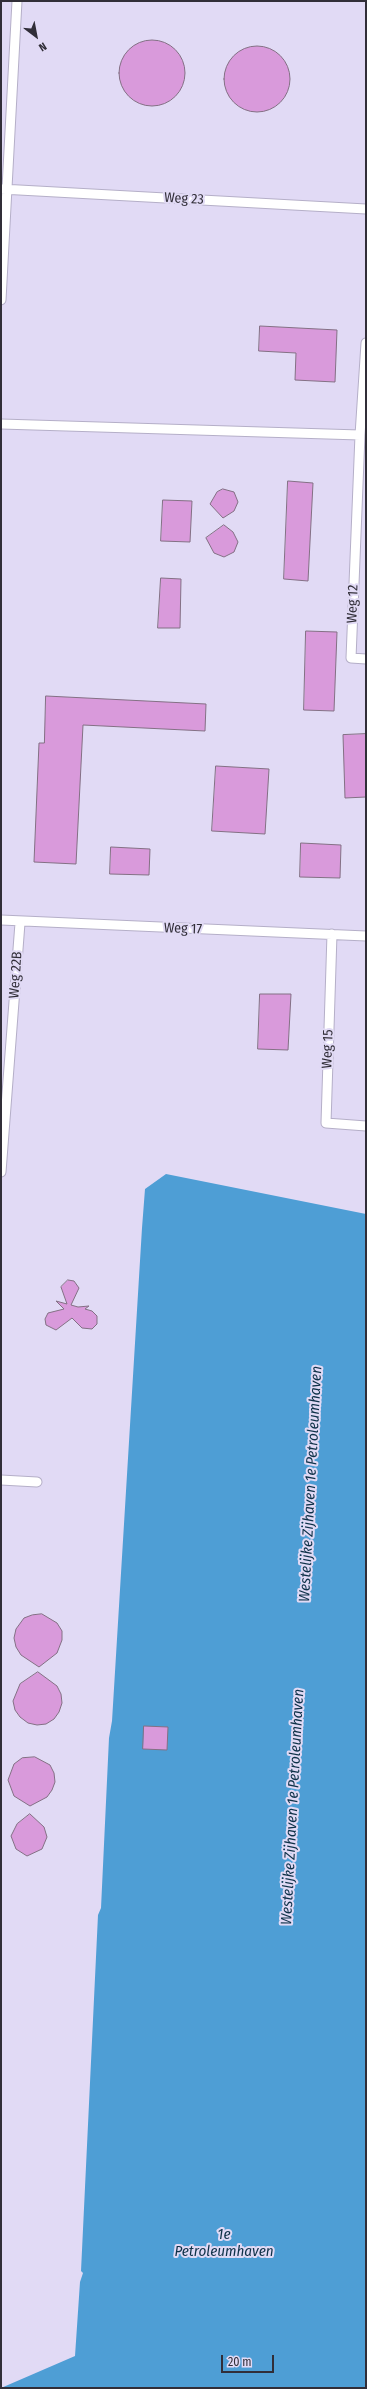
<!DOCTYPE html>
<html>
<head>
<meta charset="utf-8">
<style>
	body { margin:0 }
	#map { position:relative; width:367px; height:2389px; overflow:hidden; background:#e1daf5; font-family:"Fira Sans Condensed",sans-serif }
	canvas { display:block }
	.frame { position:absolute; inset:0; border:2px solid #312e38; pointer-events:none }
	.north { position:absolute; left:16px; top:16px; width:40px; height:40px; -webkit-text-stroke:3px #e1daf5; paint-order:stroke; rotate:148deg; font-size:11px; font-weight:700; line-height:16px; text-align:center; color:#312e38 }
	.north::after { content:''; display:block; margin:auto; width:14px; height:18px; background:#312e38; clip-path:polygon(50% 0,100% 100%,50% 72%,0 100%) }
	.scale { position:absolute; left:221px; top:2355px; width:53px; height:18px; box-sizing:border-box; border:2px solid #312e38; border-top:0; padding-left:5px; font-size:12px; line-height:14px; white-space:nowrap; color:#312e38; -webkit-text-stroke:3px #e1daf5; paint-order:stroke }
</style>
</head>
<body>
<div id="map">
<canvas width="367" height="2389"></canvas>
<div class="frame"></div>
<div class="north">N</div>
<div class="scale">20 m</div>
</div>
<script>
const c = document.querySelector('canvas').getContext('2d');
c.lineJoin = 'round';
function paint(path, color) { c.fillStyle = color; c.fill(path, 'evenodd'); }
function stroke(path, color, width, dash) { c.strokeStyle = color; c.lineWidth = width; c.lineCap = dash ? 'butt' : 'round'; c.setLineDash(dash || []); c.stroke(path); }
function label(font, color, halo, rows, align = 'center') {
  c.font = font + ' "Fira Sans Condensed",sans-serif'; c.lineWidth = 4; c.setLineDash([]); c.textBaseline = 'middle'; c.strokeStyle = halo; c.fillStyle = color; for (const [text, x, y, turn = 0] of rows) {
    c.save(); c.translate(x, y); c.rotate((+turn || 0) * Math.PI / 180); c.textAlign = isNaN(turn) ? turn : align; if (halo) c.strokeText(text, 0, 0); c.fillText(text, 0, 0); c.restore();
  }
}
paint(new Path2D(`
	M 166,1174 L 366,1214 L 366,2388 L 1,2388 L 75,2356 L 80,2282 L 83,2273 L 81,2271 L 98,1915 L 101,1908 L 109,1738 L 112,1721 L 142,1228 L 145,1189 Z`), '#4e9ed5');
const building = new Path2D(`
	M119 73a33 33 0 1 1 66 0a33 33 0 1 1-66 0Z
	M224 79a33 33 0 1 1 66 0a33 33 0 1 1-66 0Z
	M 260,326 L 337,330 L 335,382 L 295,380 L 296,353 L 259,351 Z
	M 288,481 L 313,483 L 308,581 L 284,579 Z
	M 223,489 L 234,492 L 238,502 L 234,511 L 223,518 L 210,504 L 217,492 Z
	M 163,500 L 192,501 L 190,542 L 161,541 Z
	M 224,525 L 233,532 L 238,542 L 234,552 L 224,557 L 214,553 L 206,538 Z
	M 161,578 L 181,579 L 180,628 L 158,628 Z
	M 306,631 L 337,632 L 334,711 L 304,710 Z
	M 46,696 L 206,704 L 205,731 L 83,725 L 76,864 L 34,862 L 39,743 L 44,743 Z
	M 366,734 L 366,797 L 345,798 L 343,735 Z
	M 216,766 L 269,769 L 265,834 L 212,831 Z
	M 301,843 L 341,845 L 340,878 L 300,877 Z
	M 111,847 L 150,849 L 149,875 L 110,874 Z
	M 260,994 L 291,994 L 288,1050 L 258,1049 Z
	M 68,1280 L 74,1281 L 79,1288 L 71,1305 L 78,1307 L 89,1306 L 85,1309 L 92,1311 L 97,1316 L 97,1324 L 92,1329 L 82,1328 L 72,1318 L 56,1330 L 46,1325 L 45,1319 L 48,1313 L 64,1309 L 56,1301 L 67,1304 L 61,1287 Z
	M 42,1614 L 57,1623 L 62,1631 L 62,1640 L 57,1653 L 39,1667 L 21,1655 L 16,1647 L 14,1638 L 16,1629 L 24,1618 L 32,1615 Z
	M 38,1672 L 57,1686 L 61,1694 L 62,1703 L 59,1712 L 54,1719 L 46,1724 L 37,1725 L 28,1723 L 20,1717 L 15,1710 L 13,1701 L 20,1684 Z
	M 144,1726 L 168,1727 L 167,1750 L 143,1749 Z
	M 35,1757 L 50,1765 L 54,1773 L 55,1782 L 52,1790 L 47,1797 L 30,1806 L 14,1796 L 8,1780 L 14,1764 L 22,1758 Z
	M 30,1814 L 44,1827 L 47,1837 L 42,1849 L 27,1856 L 16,1849 L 11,1836 L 17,1824 Z`);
paint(building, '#d99adb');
stroke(building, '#837084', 1);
const service = new Path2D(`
	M 1,189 L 366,209
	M 1,300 L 17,1
	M 366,343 L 360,435 L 351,658 L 366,659
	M 1,424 L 360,435
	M 1,920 L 366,936
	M 332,934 L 326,1123 L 366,1126
	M 1,1172 L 20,923
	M 1,1480 L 37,1482`);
stroke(service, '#b5afc8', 11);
stroke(service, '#fff', 9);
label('14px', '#312e38', '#e1daf5', [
	["Weg 23",184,199,3],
	["Weg 12",353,604,-88],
	["Weg 17",183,929,2],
	["Weg 22B",16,975,-86],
	["Weg 15",328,1049,-88]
]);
label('italic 15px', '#0e3148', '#e1daf5', [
	["Westelijke Zijhaven 1e Petroleumhaven",311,1484,-87],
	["Westelijke Zijhaven 1e Petroleumhaven",293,1807,-87],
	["1e",224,2235],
	["Petroleumhaven",224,2252]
]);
</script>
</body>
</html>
